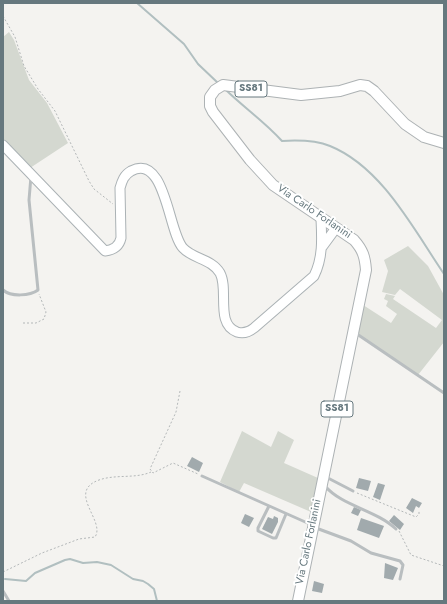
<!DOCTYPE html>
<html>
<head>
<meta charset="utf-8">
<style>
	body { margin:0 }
	#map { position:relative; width:447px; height:604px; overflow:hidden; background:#f4f3f0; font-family:Jost,sans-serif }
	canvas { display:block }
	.frame { position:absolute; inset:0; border:4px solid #66787e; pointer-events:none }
</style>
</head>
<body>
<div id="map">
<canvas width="447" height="604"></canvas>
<div class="frame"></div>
</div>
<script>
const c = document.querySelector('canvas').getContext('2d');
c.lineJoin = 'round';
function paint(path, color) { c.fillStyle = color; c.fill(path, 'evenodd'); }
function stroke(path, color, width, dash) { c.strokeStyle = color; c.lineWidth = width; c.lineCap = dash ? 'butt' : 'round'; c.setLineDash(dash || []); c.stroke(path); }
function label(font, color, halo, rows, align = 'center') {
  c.font = font + ' Jost,sans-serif'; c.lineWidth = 4; c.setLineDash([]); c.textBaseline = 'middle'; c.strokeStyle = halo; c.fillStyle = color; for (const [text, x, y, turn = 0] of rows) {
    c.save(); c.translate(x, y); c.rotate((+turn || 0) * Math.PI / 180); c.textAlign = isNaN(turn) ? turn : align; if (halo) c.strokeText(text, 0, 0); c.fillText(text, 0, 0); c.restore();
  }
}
paint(new Path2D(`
	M 9,32 L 14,40 L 29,80 L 47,103 L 68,143 L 30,168 L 3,140 L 3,37 Z
	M 408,246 L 428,266 L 444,295 L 444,342 L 418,375 L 354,331 L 360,303 L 391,323 L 397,314 L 386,306 L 388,301 L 384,299 L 386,294 L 395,296 L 393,299 L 436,328 L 442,320 L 400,289 L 395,295 L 382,292 L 388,271 L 384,260 Z
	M 242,431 L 271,447 L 278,431 L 294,440 L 284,463 L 318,478 L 311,512 L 244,483 L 239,492 L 220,482 Z`), '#d4d8d0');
stroke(new Path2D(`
	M 137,3 L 184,44 L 198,64 L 218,83
	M 225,89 C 243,107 264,121 282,141 C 298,140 315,140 330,146 C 382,167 414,230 444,274
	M 5,579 L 26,581 L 35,573 L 65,560 L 70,559 L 83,563 L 97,562 L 111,565 L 133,579 L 143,581 L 148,584 L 154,589 L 157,601`), '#b1bfc0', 2);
paint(new Path2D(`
	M 192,457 L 203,463 L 199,472 L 187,466 Z
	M 359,478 L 371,481 L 368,491 L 356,488 Z
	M 378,483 L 385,485 L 380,500 L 373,497 Z
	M 412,498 L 422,503 L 419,508 L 416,506 L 413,513 L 406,508 Z
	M 354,507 L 361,510 L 358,516 L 351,513 Z
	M 245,514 L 254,518 L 249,527 L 241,523 Z
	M 394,515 L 404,524 L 400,530 L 389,521 Z
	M 274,516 L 278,518 L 278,522 L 272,534 L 262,529 L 268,517 L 273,519 Z
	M 361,518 L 384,526 L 379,538 L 357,530 Z
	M 385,563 L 398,568 L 393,580 L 384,578 Z
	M 314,581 L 324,584 L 322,593 L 312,591 Z`), '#a1aaad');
const secondary = new Path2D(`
	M 3,145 L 105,251 C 113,250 119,247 121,238 L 120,188 C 122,181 124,175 131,171 C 166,153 168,232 183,248 C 193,259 212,259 220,273 C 229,290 215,324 237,332 C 243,334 249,332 254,328 L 314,276 C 323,258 322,239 321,219
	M 322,247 L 336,228`);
const primary = new Path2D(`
	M 298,601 L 366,270 C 365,257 363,250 354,240 L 273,185 L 250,160 L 213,112 L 210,106 L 210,97 L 215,90 L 223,85 L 301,95 L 340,91 L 360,85 L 367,86 L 374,91 L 405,124 L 424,137 L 444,143`);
stroke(secondary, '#abb2b5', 11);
stroke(primary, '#adb2b4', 12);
stroke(new Path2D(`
	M 3,16 L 15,37 L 24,66 L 38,89 L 55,111 L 89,181 L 94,189 L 113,204
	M 23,323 L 36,323 L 44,319 L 46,312 L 39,294
	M 180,391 L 176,412 L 150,469 L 153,473 L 173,463 L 198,474
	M 357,493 L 416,517 L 419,514 L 419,510
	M 399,531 L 411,555 L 444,566
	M 3,572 L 42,553 L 79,539 L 95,537 C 106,521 66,492 99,480 C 116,474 135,479 151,472`), '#b3b7b8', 1, [2, 2]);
stroke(new Path2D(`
	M 3,290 C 11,297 30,296 38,290 L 29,200 L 31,176
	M 354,332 L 444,393
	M 202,476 L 312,525
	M 326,477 L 353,491
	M 325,486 C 342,506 376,510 396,529
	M 269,506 L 258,528 L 258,531 L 273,538 L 276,538 L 286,514
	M 316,528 L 351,541 L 371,553 L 400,561 L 403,565 L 400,579
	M 3,591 L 9,601`), '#b9bec0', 3);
stroke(secondary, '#fff', 9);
stroke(primary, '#fff', 10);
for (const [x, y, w] of [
	[251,89,32],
	[337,409,32]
]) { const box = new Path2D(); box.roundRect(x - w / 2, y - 8, w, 16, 3); c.fillStyle = '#fff'; c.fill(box); stroke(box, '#66787e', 1); }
label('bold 10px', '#66787e', null, [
	["SS81",251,89],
	["SS81",337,409]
]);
label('11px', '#66787e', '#fff', [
	["Via Carlo Forlanini",314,212,34],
	["Via Carlo Forlanini",309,542,-78]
]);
</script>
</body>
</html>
